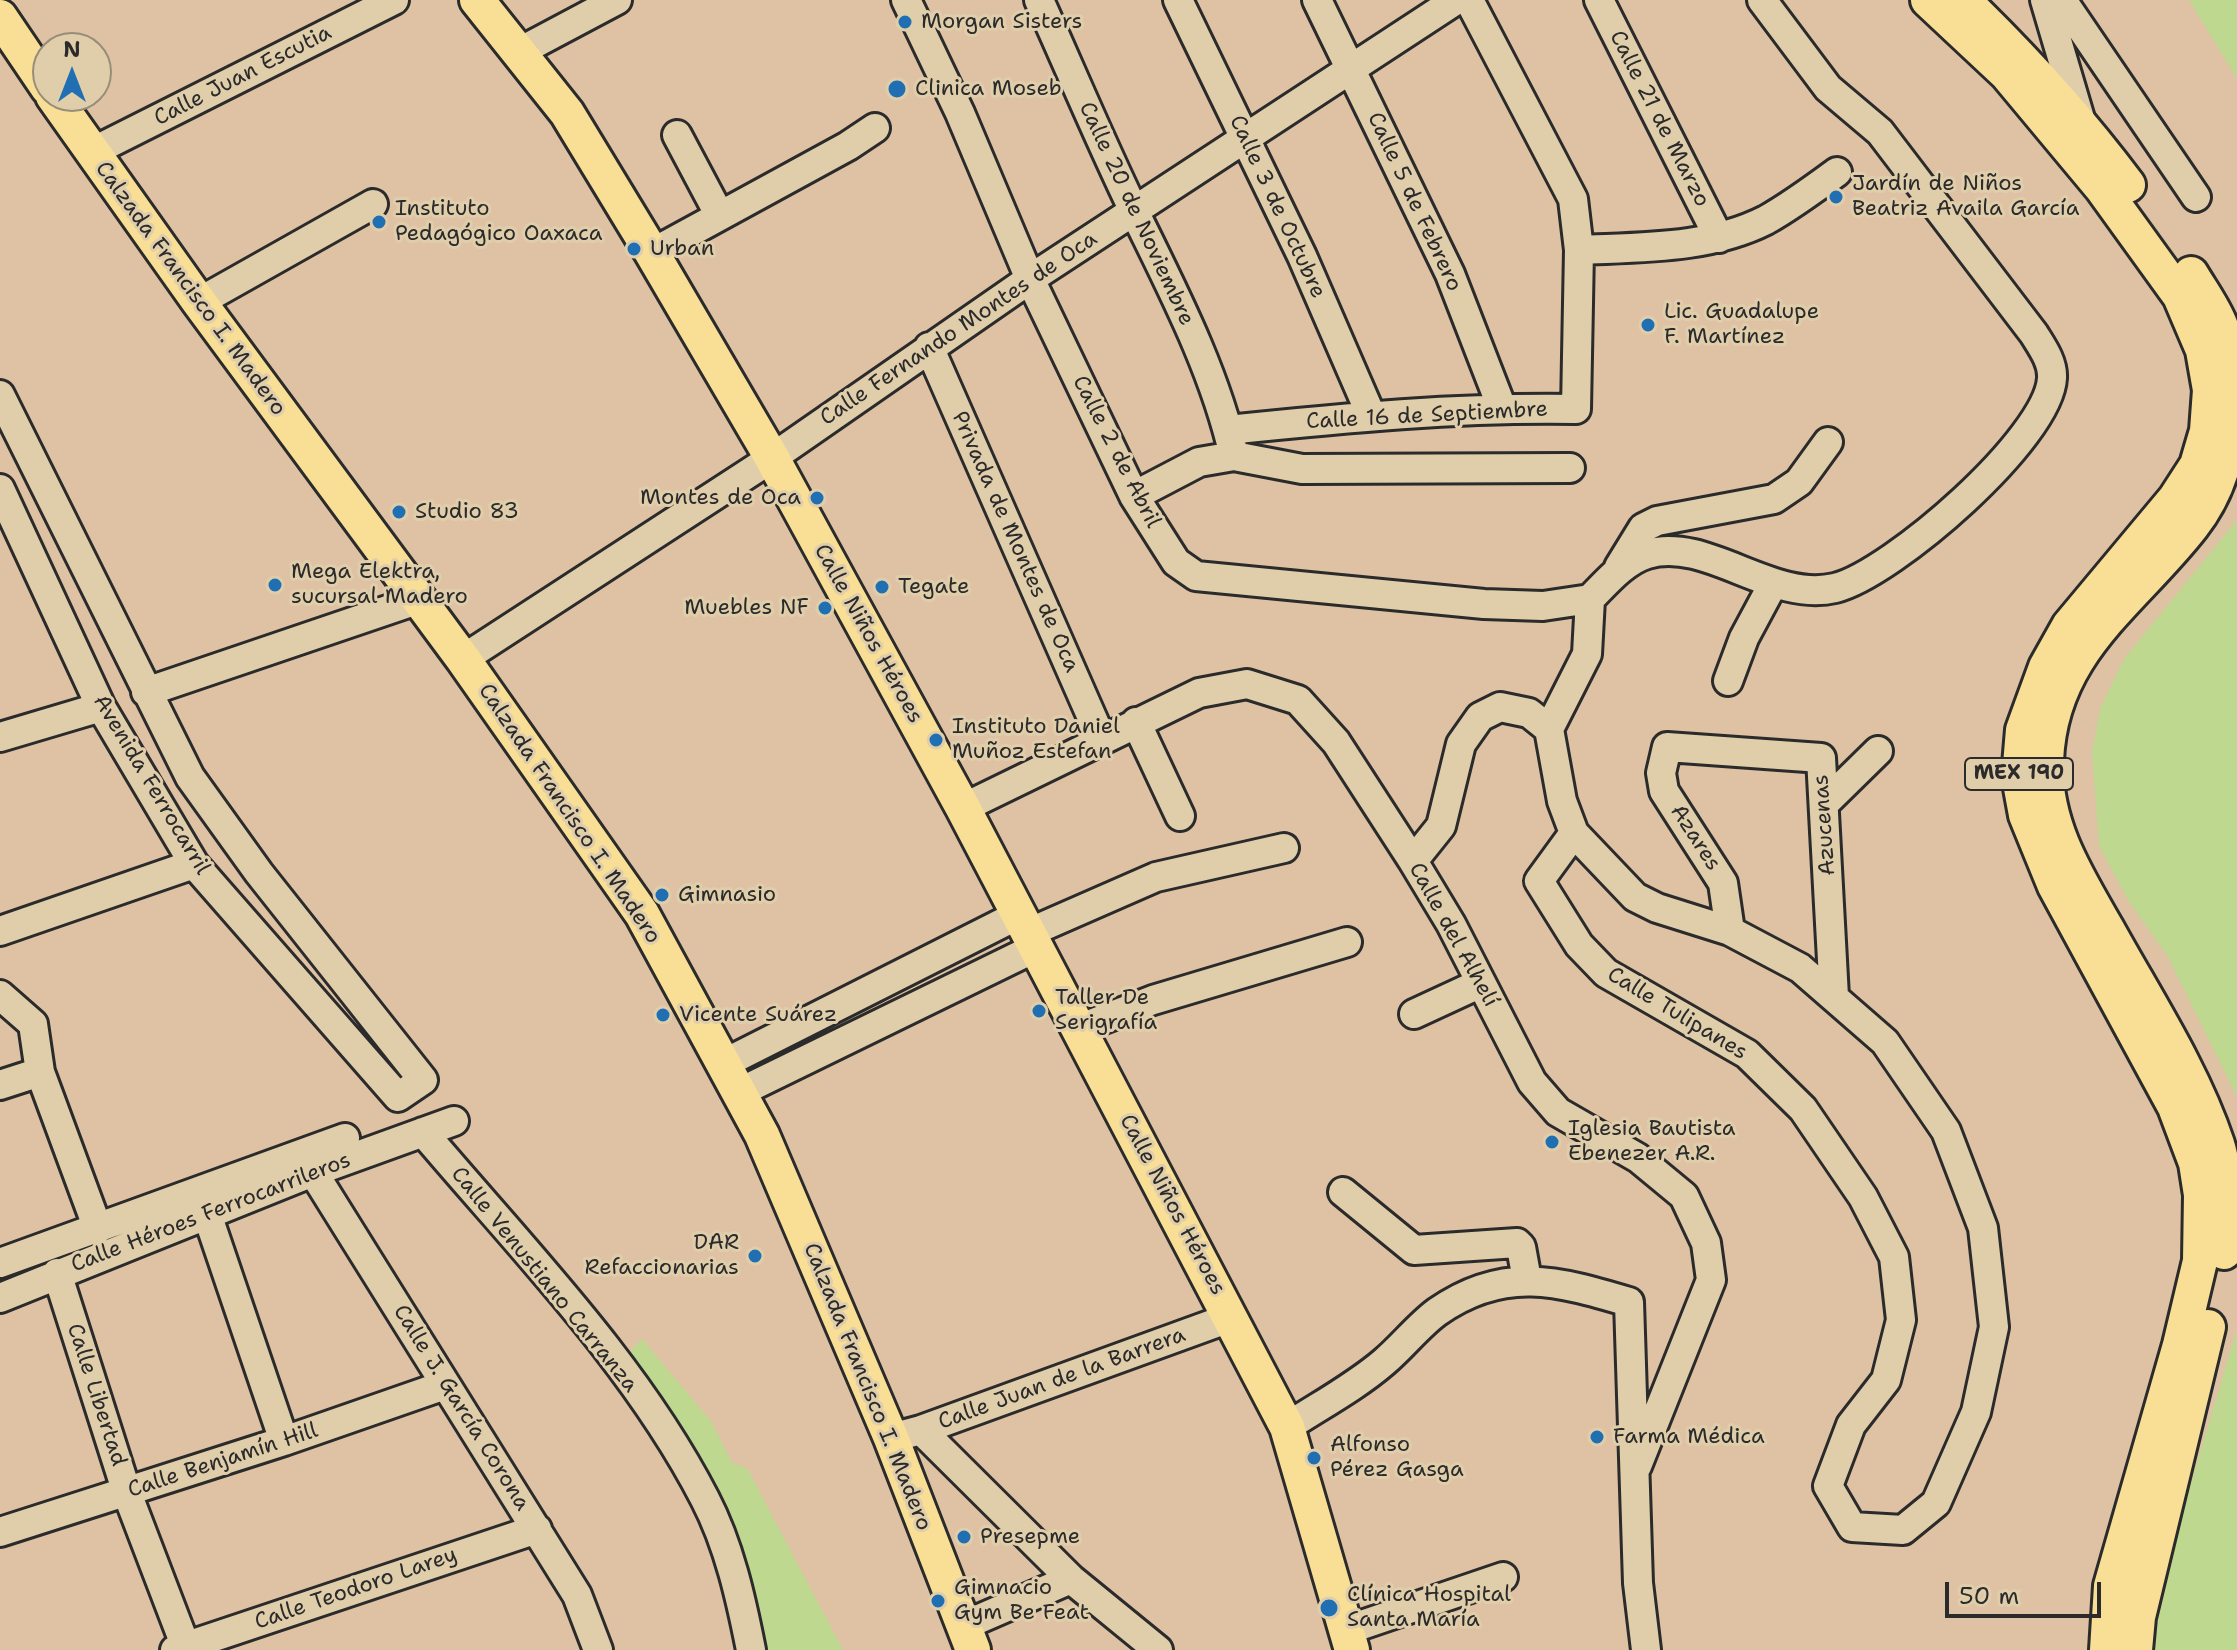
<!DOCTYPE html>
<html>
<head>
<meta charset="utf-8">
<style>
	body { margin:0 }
	#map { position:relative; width:2237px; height:1650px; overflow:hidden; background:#dec2a3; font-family:"Shantell Sans",sans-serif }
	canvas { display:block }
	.north { position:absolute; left:32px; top:32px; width:80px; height:80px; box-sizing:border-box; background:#e0ceab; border:2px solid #988d78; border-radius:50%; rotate:0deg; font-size:22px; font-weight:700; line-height:32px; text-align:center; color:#2b2b2b }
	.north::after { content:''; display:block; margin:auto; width:28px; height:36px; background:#1f6fb2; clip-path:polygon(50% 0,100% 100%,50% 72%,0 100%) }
	.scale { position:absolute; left:1945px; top:1582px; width:156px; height:36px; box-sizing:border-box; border:4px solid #2b2b2b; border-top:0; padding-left:10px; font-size:24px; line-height:28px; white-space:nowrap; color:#2b2b2b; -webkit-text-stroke:6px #e0ceab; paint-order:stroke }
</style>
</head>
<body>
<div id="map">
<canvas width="2237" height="1650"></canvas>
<div class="north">N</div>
<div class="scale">50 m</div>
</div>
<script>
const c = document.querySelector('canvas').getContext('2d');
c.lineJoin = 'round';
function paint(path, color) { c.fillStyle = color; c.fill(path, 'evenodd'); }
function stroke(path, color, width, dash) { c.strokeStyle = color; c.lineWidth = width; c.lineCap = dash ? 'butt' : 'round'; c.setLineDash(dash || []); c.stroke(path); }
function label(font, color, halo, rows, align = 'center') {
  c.font = font + ' "Shantell Sans",sans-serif'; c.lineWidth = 6; c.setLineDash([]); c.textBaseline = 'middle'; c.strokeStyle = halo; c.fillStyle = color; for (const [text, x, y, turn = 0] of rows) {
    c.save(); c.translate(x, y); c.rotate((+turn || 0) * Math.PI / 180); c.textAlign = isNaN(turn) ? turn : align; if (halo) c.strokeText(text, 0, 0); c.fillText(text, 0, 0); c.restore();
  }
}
paint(new Path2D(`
	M 2189,0 L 2237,0 L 2237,79 Z
	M 2237,520 L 2237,1097 L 2168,957 L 2130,903 L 2099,846 L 2092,752 L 2100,709 L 2124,659 Z
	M 2237,1329 L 2237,1650 L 2154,1650 L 2155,1629 L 2183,1510 Z
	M 642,1339 L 711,1421 L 732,1463 L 747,1468 L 843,1650 L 763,1650 L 759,1608 L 717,1485 L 627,1354 Z`), '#bed88f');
const minor = new Path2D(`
	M 906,0 L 960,113 L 1030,279 L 1134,496 L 1176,562 L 1196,576 L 1484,604 L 1543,606 L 1590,599
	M 1039,0 C 1071,71 1101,143 1135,213 C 1173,291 1215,371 1234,456 L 1199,462 L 1134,496
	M 1178,0 L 1302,256 L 1371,415
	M 1317,0 L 1450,274 L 1502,408
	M 1599,0 L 1719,238
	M 2045,0 L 2081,122
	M 2062,0 L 2196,197
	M 519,52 L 617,0
	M 677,135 L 720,216
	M 92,152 L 394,0
	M 1579,250 C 1641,247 1709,249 1766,220 C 1791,206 1814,189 1837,172
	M 652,253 L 848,146 L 875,128
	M 199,302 L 373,204
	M 929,347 L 1101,738
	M 0,395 L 190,777 L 259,873 L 423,1080 L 398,1097 L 194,864 L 101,707 L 0,489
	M 1228,430 C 1344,418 1459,407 1576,409 L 1579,250 L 1573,199 L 1469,0
	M 1234,456 L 1302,469 L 1570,468
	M 1619,567 L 1643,528 L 1657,521 L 1774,499 L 1799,482 L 1828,442
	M 1590,599 C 1606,583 1624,561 1647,554 C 1707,536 1771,603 1835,588 C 1892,574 2049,438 2052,378 C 2053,362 2042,347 2034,334 L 1880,132 L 1828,88 L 1762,0
	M 463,659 L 772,458 L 1030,279 L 1456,0
	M 1728,681 L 1744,638 L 1773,584
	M 146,692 L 417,600
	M 1136,722 L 1180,816
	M 1549,729 L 1587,654 L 1590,599
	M 0,737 L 101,707
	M 1825,803 L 1878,751
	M 963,808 L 1199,693 L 1247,684 L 1298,700 L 1336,742 L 1413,861 L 1451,924 L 1532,1082 L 1558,1112 L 1638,1158 L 1684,1196 L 1706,1243 L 1711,1280 L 1637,1466
	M 1413,861 L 1441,826 L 1461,744 L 1480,717 L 1500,707 L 1529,713 L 1549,729 L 1562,801 L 1574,833 L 1635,897 L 1657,908 L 1730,931 L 1800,968 L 1885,1042 L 1946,1131 L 1983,1228 L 1994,1327 L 1976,1412 L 1936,1503 L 1903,1530 L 1852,1527 L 1828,1486 L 1851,1425 L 1886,1380 L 1901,1320 L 1894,1257 L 1863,1197 L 1803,1109 L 1747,1054 L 1606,973 L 1579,945 L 1539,881 L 1574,833
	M 0,931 L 194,864
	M 1730,931 L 1723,883 L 1664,791 L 1661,773 L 1667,747 L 1821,758 L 1834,997
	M 1028,933 L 1156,877 L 1284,848
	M 0,995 L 33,1024 L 40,1072 L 98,1229
	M 1414,1014 L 1481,983
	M 1078,1029 L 1153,1000 L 1347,942
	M 725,1063 L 1018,915
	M 0,1085 L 40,1072
	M 740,1092 L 1037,947
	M 423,1132 C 521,1248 635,1363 705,1499 C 729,1545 741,1599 751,1650
	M 313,1172 L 577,1595 L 598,1650
	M 1343,1192 L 1414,1250 L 1517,1243 L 1521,1247 L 1527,1280
	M 207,1214 L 284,1441
	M 0,1263 L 345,1138
	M 57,1273 L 127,1493 L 187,1650
	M 0,1298 L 313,1172 L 454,1121
	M 1287,1427 C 1319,1406 1355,1387 1384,1362 C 1402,1347 1418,1326 1437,1312 C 1504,1265 1558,1281 1629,1302 L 1638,1583 L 1646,1650
	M 921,1430 L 1071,1579 L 1158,1650
	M 891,1438 L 921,1430 L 1232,1317
	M 0,1532 L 284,1441 L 445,1385
	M 963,1626 L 1071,1579
	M 1347,1630 L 1503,1577
	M 175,1650 L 537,1529`);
const major = new Path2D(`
	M 477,0 L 567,113 L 652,253 L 772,458 L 963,808 L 1287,1427 L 1352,1650
	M 1928,0 L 2007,74 L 2102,188 L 2180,296 L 2203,350 L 2210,390 L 2207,431 L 2197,465 L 2175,499 L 2069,626 L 2046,667 L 2023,730 L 2019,777 L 2026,815 L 2055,886 L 2175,1107 L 2196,1163 L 2201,1195 L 2200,1261 L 2180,1345 L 2111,1586 L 2107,1650
	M 1963,0 C 2023,58 2078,118 2128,185
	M 0,17 L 48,88
	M 53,96 L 199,302 L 463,659 L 642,914 L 762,1135 L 891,1438 L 973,1650
	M 2191,274 C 2201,291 2214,308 2221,327 C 2237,394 2237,469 2192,526 C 2132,603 2050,651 2046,761 C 2043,824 2077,877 2107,929 C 2145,998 2192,1069 2217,1144 C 2228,1179 2225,1215 2224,1252
	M 2135,1650 L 2138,1617 L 2208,1327`);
stroke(minor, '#2b2b2b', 34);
stroke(major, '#2b2b2b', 40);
stroke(minor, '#e0ceab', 28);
stroke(major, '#f9df96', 34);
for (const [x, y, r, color] of [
	[905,22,8,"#1f6fb2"],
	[897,89,10,"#1f6fb2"],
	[1836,197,8,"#1f6fb2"],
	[379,222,8,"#1f6fb2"],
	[634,249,8,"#1f6fb2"],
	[1648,325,8,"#1f6fb2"],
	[817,498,8,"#1f6fb2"],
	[399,512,8,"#1f6fb2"],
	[275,585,8,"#1f6fb2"],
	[882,587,8,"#1f6fb2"],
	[825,608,8,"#1f6fb2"],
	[936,740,8,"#1f6fb2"],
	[662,895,8,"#1f6fb2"],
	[1039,1011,8,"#1f6fb2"],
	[663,1015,8,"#1f6fb2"],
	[1552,1142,8,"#1f6fb2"],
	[755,1256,8,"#1f6fb2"],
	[1597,1437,8,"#1f6fb2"],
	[1314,1458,8,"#1f6fb2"],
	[964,1537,8,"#1f6fb2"],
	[938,1601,8,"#1f6fb2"],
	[1329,1608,10,"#1f6fb2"]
]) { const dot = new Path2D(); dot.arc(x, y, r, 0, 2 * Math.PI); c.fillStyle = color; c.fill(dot); stroke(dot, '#e0ceab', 3); }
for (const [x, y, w] of [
	[2019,774,108]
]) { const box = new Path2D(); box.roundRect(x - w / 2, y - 16, w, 32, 6); c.fillStyle = '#e0ceab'; c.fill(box); stroke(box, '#2b2b2b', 2); }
label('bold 20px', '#2b2b2b', null, [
	["MEX 190",2019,774]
]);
label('22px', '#2b2b2b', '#e0ceab', [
	["Morgan Sisters",921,22],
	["Clinica Moseb",915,89],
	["Jardín de Niños",1852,184],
	["Beatriz Availa García",1852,209],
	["Instituto",395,209],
	["Pedagógico Oaxaca",395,234],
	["Urban",650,249],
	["Lic. Guadalupe",1664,312],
	["F. Martínez",1664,337],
	["Montes de Oca",801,498,"right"],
	["Studio 83",415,512],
	["Mega Elektra,",291,572],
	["sucursal Madero",291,597],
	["Tegate",898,587],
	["Muebles NF",809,608,"right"],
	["Instituto Daniel",952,727],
	["Muñoz Estefan",952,752],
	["Gimnasio",678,895],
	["Taller De",1055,998],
	["Serigrafía",1055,1023],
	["Vicente Suárez",679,1015],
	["Iglesia Bautista",1568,1129],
	["Ebenezer A.R.",1568,1154],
	["DAR",739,1243,"right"],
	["Refaccionarias",739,1268,"right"],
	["Farma Médica",1613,1437],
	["Alfonso",1330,1445],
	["Pérez Gasga",1330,1470],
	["Presepme",980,1537],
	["Gimnacio",954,1588],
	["Gym Be Feat",954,1613],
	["Clínica Hospital",1347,1595],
	["Santa María",1347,1620]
], 'left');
label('22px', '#2b2b2b', '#e0ceab', [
	["Calle Juan Escutia",243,76,-27],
	["Calle 21 de Marzo",1659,119,63],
	["Calle 5 de Febrero",1414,202,65],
	["Calle 3 de Octubre",1277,207,65],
	["Calle 20 de Noviembre",1136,214,65],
	["Calzada Francisco I. Madero",190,289,54],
	["Calle Fernando Montes de Oca",959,329,-34],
	["Calle 16 de Septiembre",1427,416,-3],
	["Calle 2 de Abril",1116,452,63],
	["Privada de Montes de Oca",1015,542,66],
	["Calle Niños Héroes",868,634,61],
	["Avenida Ferrocarril",151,785,59],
	["Calzada Francisco I. Madero",569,814,56],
	["Azucenas",1825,825,-94],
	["Azares",1695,838,57],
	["Calle del Alhelí",1453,935,61],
	["Calle Tulipanes",1677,1014,31],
	["Calle Niños Héroes",1172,1205,62],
	["Calle Héroes Ferrocarrileros",211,1213,-21],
	["Calle Venustiano Carranza",544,1280,51],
	["Calle Juan de la Barrera",1062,1379,-20],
	["Calzada Francisco I. Madero",867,1387,68],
	["Calle Libertad",96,1395,72],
	["Calle J. García Corona",461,1408,58],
	["Calle Benjamín Hill",223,1461,-18],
	["Calle Teodoro Larey",356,1589,-19]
]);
</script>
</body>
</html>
